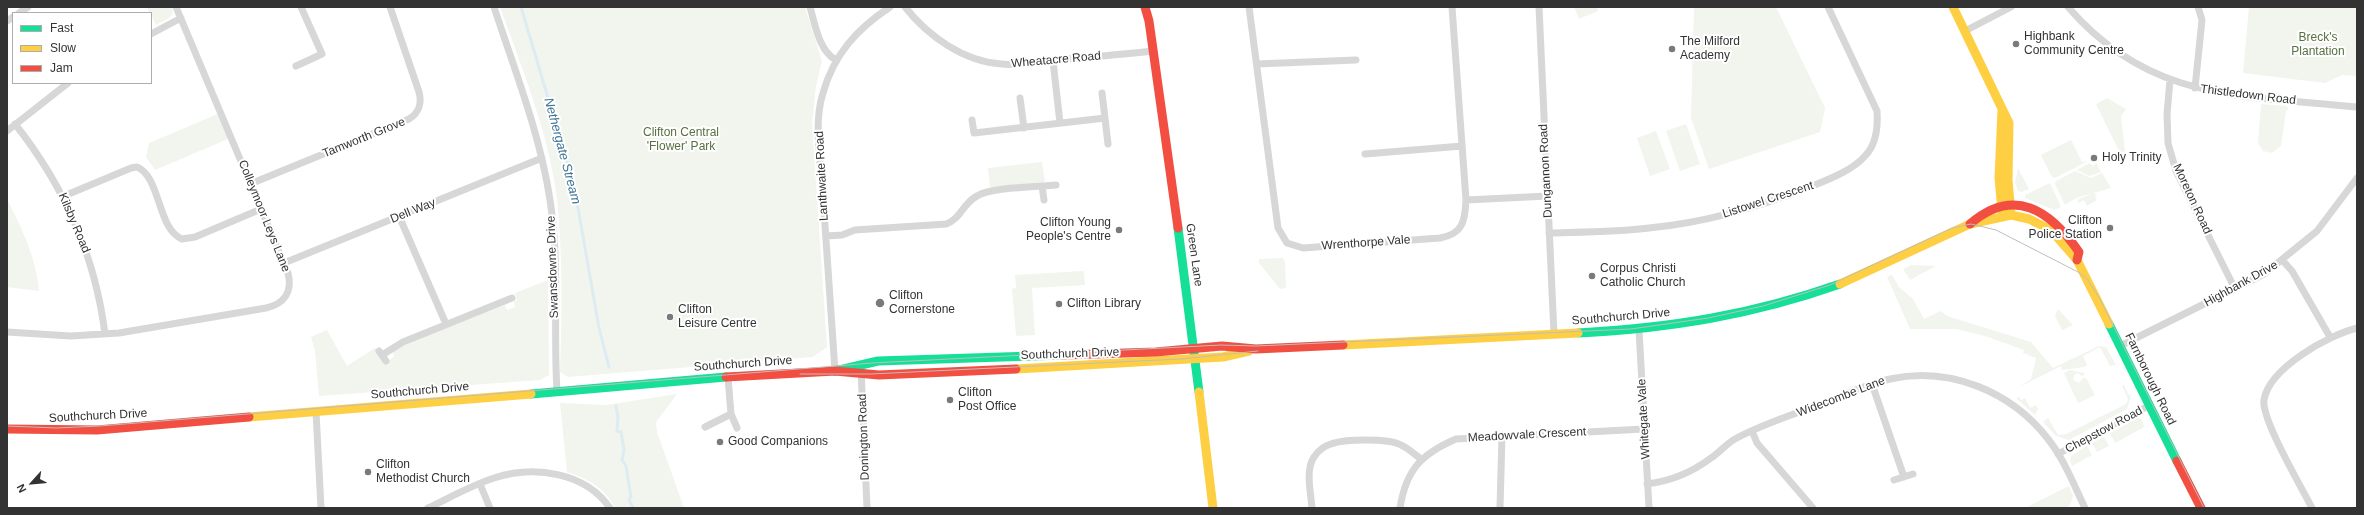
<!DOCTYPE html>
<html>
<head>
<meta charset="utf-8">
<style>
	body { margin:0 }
	#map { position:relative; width:2364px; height:515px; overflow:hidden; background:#fff; font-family:Helvetica,sans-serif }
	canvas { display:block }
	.frame { position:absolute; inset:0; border:8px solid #333; pointer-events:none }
	.legend { position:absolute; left:12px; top:12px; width:140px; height:72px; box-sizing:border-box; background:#fff; border:1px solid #adadad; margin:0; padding:5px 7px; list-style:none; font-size:12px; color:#333 }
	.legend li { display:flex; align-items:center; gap:8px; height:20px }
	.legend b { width:20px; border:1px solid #adadad }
	.north { position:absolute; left:12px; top:463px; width:40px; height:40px; -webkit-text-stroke:3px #fff; paint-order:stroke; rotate:243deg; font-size:11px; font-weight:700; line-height:16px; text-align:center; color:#333 }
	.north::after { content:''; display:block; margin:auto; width:14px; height:18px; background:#333; clip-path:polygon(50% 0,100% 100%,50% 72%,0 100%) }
</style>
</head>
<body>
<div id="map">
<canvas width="2364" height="515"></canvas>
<div class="frame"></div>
<ul class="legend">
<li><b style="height:5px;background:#16e098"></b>Fast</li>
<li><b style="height:5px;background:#ffcf43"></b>Slow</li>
<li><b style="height:5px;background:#f24e42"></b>Jam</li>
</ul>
<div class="north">N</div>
</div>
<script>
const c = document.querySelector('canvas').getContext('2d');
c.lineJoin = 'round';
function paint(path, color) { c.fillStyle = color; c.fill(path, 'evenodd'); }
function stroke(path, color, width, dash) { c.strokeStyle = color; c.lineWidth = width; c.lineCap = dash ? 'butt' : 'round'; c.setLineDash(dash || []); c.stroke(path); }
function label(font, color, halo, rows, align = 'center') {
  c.font = font + ' Helvetica,sans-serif'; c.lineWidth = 4; c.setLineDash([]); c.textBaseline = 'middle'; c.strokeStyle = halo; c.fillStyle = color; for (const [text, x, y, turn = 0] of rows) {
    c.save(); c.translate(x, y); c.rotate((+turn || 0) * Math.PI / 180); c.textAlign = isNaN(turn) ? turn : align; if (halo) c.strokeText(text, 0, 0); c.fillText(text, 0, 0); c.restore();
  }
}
paint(new Path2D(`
	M 147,7 L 172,7 C 176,18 164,20 156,25 Z
	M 500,7 L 805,7 L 822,61 L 816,86 L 812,123 L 827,347 L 813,357 L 568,377 L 560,372 C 562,314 563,257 557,199 C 550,138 521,65 500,7 Z
	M 1574,7 L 1597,7 L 1598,11 L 1579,19 Z
	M 1694,7 L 1776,7 L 1825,108 L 1820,132 L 1709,169 L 1691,118 Z
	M 2249,7 L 2357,7 L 2357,76 L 2342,75 L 2325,83 L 2243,73 Z
	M 2107,98 L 2126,109 L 2121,116 L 2125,151 L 2120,153 L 2096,104 Z
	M 2261,104 L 2287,106 L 2289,109 L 2286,111 L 2281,146 L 2272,153 L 2263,151 L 2258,143 Z
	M 218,114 L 228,139 L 155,170 L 146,157 L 149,143 Z
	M 1686,124 L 1700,164 L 1680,171 L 1666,131 Z
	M 1656,131 L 1670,169 L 1650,176 L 1637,138 Z
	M 2071,140 L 2082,162 L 2088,161 L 2055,178 L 2052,177 L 2041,155 Z
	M 1042,162 L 1045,182 L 990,188 L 988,168 Z
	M 2096,162 L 2101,172 L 2089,176 L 2077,170 L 2089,163 L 2094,166 Z
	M 2018,168 L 2029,189 L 2022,192 L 2018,191 L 2015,183 Z
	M 2075,171 L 2091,178 L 2102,173 L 2111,188 L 2076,198 L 2065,205 L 2055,184 L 2056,181 Z
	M 2050,183 L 2061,207 L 2054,210 L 2025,198 L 2025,195 Z
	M 2093,193 L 2097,195 L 2095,196 L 2097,200 L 2087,206 L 2084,200 L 2079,203 L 2077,200 Z
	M 7,199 C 22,229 36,257 39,291 L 7,287 Z
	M 1283,258 L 1285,262 L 1286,288 L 1280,289 L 1259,263 L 1259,259 Z
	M 1911,265 L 1936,266 L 1910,280 L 1903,269 Z
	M 1084,271 L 1085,285 L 1032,288 L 1035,335 L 1016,336 L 1012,289 L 1016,288 L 1015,275 Z
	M 1892,275 L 1899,287 L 1913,299 L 1924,319 L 1941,311 L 1947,316 L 2031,342 L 2053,368 L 2099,346 L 2106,347 L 2116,365 L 2110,366 L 2100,347 L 2083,356 L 2087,365 L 2084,367 L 2062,370 L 2061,366 L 2019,387 L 2031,379 L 2036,358 L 2023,353 L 2024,350 L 1985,336 L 1956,329 L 1910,329 L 1887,277 Z
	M 548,280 L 549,375 L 540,380 L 319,396 L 315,351 L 311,337 L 327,330 L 347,366 L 375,348 L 386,362 L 394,357 L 393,352 L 417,339 L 505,305 L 507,310 L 515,307 L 514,302 L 517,300 L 515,293 Z
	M 2058,309 L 2073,325 L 2062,330 L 2055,316 Z
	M 2070,370 L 2084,373 L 2085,374 L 2082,376 L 2078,373 L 2074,375 L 2073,380 L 2079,383 L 2083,378 L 2086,378 L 2095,395 L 2078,403 L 2064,373 Z
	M 2124,385 L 2128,394 L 2131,396 L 2127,409 L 2069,440 L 2056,436 L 2043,422 L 2048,418 L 2058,435 L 2066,434 L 2126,404 L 2128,399 L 2122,386 Z
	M 677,394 L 656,422 L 657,432 L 684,508 L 615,508 C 605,488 589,479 567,472 L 560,403 L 606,405 Z
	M 2019,397 L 2021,400 L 2025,398 L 2030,408 L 2036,405 L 2038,409 L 2035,415 L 2016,398 Z
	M 2138,418 L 2142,419 L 2144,427 L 2115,443 L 2110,433 Z
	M 2104,437 L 2109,446 L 2097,452 L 2092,443 Z
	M 2087,446 L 2092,455 L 2072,466 L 2070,460 L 2071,456 Z
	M 2069,486 L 2073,496 L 2070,505 L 2066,508 L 2025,508 Z`), '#f1f5ed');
stroke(new Path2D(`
	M 521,7 L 574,185 L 599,328 L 609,367
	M 616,406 L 618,417 L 617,431 L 621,432 L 624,450 L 622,460 L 626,466 L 631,497 L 629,500 L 633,508`), '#ddebf3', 3);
stroke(new Path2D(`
	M 494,7 C 515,71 540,134 550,200 C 560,263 553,328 557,391
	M 810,7 C 815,24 819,51 836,60
	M 905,7 C 928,36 964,62 1002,64 C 1023,66 1044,62 1065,59 C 1094,57 1124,54 1153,51
	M 1249,7 L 1278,228 L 1287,243 L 1303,248 L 1440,238 C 1463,234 1465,221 1466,200 L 1452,7
	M 1539,7 L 1554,334
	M 2068,7 C 2150,102 2242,95 2357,107
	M 19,13 L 28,7
	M 7,21 L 13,17
	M 1965,31 L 2011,7
	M 151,34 L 181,18
	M 1053,61 L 1060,123
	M 1257,64 L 1356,60
	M 296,66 L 322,54 L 301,7
	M 2170,80 L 2167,114 L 2168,143 L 2176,171 L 2235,289
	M 2195,88 L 2202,20 L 2198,7
	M 1102,93 L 1108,144
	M 1020,98 L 1024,128
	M 972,120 L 974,133 L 1105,118
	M 15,124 C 65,187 95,255 105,334
	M 7,131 L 68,83
	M 1365,154 L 1462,146
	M 250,184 L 409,119 C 419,113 422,103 419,92 L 390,7
	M 1042,186 L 1044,200
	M 64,196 L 131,168 L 137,167 C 161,177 157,229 182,239 L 195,237 L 261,209
	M 1466,200 L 1548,196
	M 399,216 L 446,324
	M 1549,233 C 1583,232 1616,232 1649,228 C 1703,223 1759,207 1810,187 C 1827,180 1852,171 1865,156 C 1876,145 1878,126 1877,111 L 1828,7
	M 826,236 L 842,235 L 855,230 L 946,224 C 961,219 963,203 977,196 C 992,187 1037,187 1056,185
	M 2283,261 L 2292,271 L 2330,337
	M 284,263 L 542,158
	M 1639,330 L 1649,508
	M 7,332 L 71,336 L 119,333 L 266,308 C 284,304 293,292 288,273 L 176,7
	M 2120,346 L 2264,274 L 2317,231 L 2357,178
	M 379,351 L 386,361
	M 382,355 L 403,342 L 512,298
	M 861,369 L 867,508
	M 835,371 C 831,313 827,254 823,196 C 821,163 813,124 823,93 C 834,54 857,29 890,7
	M 1872,384 L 1904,477
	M 316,412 L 321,508
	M 731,414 L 737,428
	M 705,427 L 731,414 L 728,377
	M 1752,431 L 1757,443 L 1813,508
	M 2058,454 L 2150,405
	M 1894,480 L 1913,474
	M 480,484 L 490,508
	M 1647,484 C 1672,481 1691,473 1711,458 C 1719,453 1726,444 1735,439 C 1762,424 1795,414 1824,403 C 1846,394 1867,384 1890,379 C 1949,366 2011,391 2048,439 C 2064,459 2074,485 2085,508
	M 428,508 C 449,498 472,485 494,478 C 534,465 585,472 610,508
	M 1312,508 C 1311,493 1305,470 1314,457 C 1318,451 1324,446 1331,444 C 1344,439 1388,438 1401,445 C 1408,448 1414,454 1421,459
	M 1400,508 C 1406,470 1421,454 1456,439 L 1644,429
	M 1500,508 L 1502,435
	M 2312,508 C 2302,488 2261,419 2264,400 C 2269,368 2329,335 2357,328`), '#d7d7d7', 7);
stroke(new Path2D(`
	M 1178,228 L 1199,392
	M 2109,324 L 2177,461
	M 1578,333 C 1671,328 1752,315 1840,284
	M 835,371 L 878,361 L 1064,355
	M 531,394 L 726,377`), '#16e098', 9);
stroke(new Path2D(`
	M 1953,7 L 2009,123 L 2008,180 L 2011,215
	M 2002,110 L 1999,178 L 2002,211
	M 1840,284 L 1970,224 L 2011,215 L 2029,219 L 2051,230 L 2077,260 L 2109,324
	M 1343,345 L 1578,333
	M 1016,369 L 1223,357 L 1249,351
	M 1199,392 L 1213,508
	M 249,417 L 531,394`), '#ffcf43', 9);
stroke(new Path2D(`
	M 1145,7 L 1149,21 L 1178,228
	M 1970,224 C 2014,186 2050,210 2079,252 L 2077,260
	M 1064,355 L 1156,352 L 1222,346 L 1256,349 L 1343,345
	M 726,377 L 835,371 L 879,375 L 1016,369
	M 7,429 L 97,430 L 249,417
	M 2177,461 L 2201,508`), '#f24e42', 9);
stroke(new Path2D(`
	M 800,374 L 871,374 L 973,369 L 1181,359 L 1258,351
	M 7,426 L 56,428 L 100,426 L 872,363 L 1221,345 L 1256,346 L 1631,329 L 1708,318 L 1763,306 L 1830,285 L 1952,228 L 1971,224 L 1996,230 L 2078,272 L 2087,279 L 2100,299 L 2204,508`), '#bebebe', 1);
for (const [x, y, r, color] of [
	[2016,44,4,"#7a7a7a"],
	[1672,49,4,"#7a7a7a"],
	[2094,158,4,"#7a7a7a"],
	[2110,228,4,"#7a7a7a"],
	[1119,230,4,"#7a7a7a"],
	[1592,276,4,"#7a7a7a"],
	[880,303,5,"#7a7a7a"],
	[1059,304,4,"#7a7a7a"],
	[670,317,4,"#7a7a7a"],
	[950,400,4,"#7a7a7a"],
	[720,442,4,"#7a7a7a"],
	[368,472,4,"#7a7a7a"]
]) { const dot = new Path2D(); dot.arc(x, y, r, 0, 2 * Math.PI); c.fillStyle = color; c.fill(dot); stroke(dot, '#fff', 1.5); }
label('12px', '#333', '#fff', [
	["Highbank",2024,37],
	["Community Centre",2024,51],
	["The Milford",1680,42],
	["Academy",1680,56],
	["Holy Trinity",2102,158],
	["Clifton",2102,221,"right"],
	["Police Station",2102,235,"right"],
	["Clifton Young",1111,223,"right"],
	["People's Centre",1111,237,"right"],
	["Corpus Christi",1600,269],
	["Catholic Church",1600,283],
	["Clifton",889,296],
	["Cornerstone",889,310],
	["Clifton Library",1067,304],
	["Clifton",678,310],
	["Leisure Centre",678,324],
	["Clifton",958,393],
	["Post Office",958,407],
	["Good Companions",728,442],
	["Clifton",376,465],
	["Methodist Church",376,479]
], 'left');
label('12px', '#56703f', '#fff', [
	["Breck's",2318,38],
	["Plantation",2318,52],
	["Clifton Central",681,133],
	["'Flower' Park",681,147]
]);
label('12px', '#333', '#fff', [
	["Wheatacre Road",1056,60,-5],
	["Thistledown Road",2248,95,7],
	["Tamworth Grove",364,138,-22],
	["Dungannon Road",1546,171,-93],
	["Lanthwaite Road",822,176,-93],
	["Moreton Road",2192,199,65],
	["Listowel Crescent",1768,200,-18],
	["Dell Way",413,211,-22],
	["Colleymoor Leys Lane",264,216,68],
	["Kilsby Road",74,223,67],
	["Wrenthorpe Vale",1366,243,-4],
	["Green Lane",1194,255,82],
	["Swansdowne Drive",553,267,-92],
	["Highbank Drive",2241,284,-29],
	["Southchurch Drive",1621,317,-5],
	["Southchurch Drive",1070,354,-2],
	["Southchurch Drive",743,364,-4],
	["Farnborough Road",2150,379,64],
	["Southchurch Drive",420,391,-5],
	["Widecombe Lane",1841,397,-21],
	["Southchurch Drive",98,416,-3],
	["Whitegate Vale",1644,419,-93],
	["Chepstow Road",2104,430,-28],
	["Meadowvale Crescent",1527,435,-3],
	["Donington Road",864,437,-92]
]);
label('italic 13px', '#3f7597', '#fff', [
	["Nethergate Stream",562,151,75]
]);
</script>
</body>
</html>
